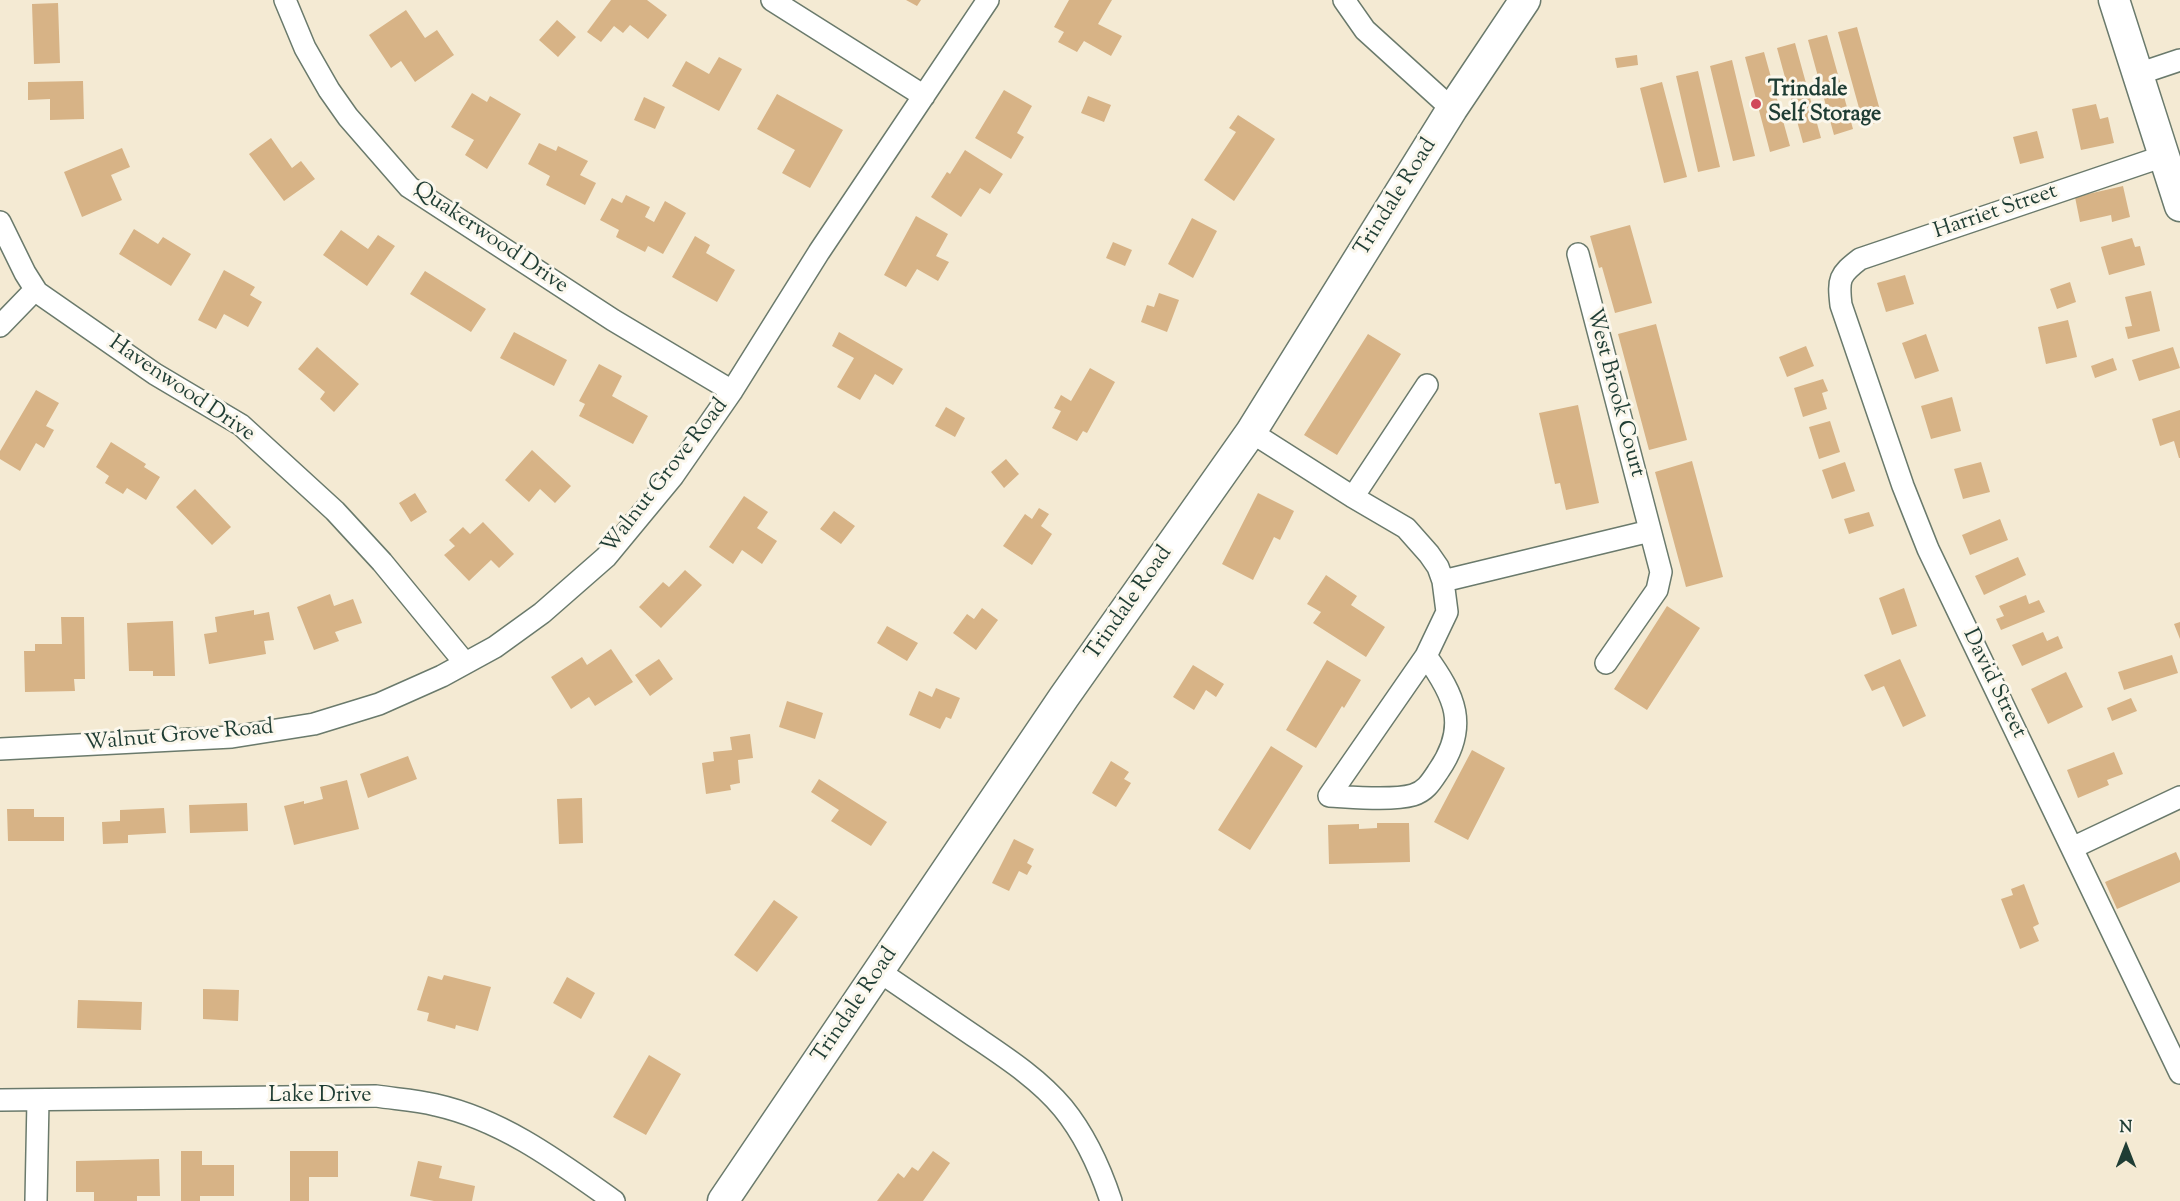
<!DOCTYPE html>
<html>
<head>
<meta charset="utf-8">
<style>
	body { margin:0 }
	#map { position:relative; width:2180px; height:1201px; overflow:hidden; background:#f4ead3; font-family:"Sorts Mill Goudy",serif }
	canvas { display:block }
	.north { position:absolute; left:2096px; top:1117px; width:60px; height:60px; -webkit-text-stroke:4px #fbf7ec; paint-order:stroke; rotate:0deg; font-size:16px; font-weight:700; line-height:24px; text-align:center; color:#1f3d34 }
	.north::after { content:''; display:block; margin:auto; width:21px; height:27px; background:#1f3d34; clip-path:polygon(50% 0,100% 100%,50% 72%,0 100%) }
</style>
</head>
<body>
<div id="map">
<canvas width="2180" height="1201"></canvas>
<div class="north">N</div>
</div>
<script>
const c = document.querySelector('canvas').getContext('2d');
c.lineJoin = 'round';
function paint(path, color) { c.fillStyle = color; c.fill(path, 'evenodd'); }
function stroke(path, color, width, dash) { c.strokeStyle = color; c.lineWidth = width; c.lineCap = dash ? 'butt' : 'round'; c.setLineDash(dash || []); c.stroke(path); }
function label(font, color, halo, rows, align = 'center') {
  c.font = font + ' "Sorts Mill Goudy",serif'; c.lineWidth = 6; c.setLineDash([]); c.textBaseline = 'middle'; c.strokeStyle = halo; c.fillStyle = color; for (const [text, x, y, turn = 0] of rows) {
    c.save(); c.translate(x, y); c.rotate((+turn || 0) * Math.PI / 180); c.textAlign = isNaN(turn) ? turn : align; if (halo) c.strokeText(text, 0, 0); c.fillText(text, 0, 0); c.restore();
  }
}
paint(new Path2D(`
	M 611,0 L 647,0 L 667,15 L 648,39 L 630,25 L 623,33 L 614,26 L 601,42 L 587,32 Z
	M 906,0 L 921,0 L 917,6 Z
	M 1069,0 L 1112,0 L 1098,24 L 1122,36 L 1111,56 L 1084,41 L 1077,52 L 1058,42 L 1064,32 L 1054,27 Z
	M 58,3 L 60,63 L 34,64 L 32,4 Z
	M 406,10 L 425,38 L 437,30 L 454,55 L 415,82 L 401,61 L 391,68 L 369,35 Z
	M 557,20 L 576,37 L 558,57 L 539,40 Z
	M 1857,27 L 1883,121 L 1864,126 L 1838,32 Z
	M 1827,35 L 1853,129 L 1834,135 L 1808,40 Z
	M 1795,43 L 1821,138 L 1803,143 L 1777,48 Z
	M 1764,52 L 1790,146 L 1770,152 L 1745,57 Z
	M 1637,55 L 1638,65 L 1617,68 L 1615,58 Z
	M 719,57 L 742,69 L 719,111 L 672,86 L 686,61 L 709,74 Z
	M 1732,60 L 1755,156 L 1733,161 L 1710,66 Z
	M 1698,71 L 1720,167 L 1698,172 L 1676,76 Z
	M 83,81 L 84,119 L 50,120 L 50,99 L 28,100 L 28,82 Z
	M 1662,82 L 1687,177 L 1664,183 L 1640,88 Z
	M 1004,90 L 1032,106 L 1017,133 L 1024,137 L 1011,159 L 975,138 Z
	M 472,93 L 487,102 L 490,96 L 521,114 L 487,169 L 465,155 L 474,140 L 451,127 Z
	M 777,94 L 843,130 L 810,188 L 782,173 L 795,150 L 757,129 Z
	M 1088,96 L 1111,105 L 1104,122 L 1081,113 Z
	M 644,97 L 665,107 L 655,129 L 634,120 Z
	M 2096,104 L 2100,119 L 2108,117 L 2114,143 L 2081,150 L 2072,109 Z
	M 1238,115 L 1275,139 L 1234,201 L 1204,180 L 1236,132 L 1229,128 Z
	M 2037,131 L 2044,158 L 2020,164 L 2013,137 Z
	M 271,138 L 292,168 L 301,161 L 315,179 L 284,201 L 249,154 Z
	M 539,143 L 556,151 L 558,146 L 588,161 L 580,175 L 596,183 L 585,205 L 546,185 L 550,176 L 528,164 Z
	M 122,148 L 130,167 L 111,175 L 122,200 L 82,217 L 64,172 Z
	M 965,150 L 1003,174 L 990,194 L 980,188 L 961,217 L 931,197 L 947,172 L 950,174 Z
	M 2123,186 L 2130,217 L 2112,222 L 2111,215 L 2080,222 L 2075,197 Z
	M 626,195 L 650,207 L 645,217 L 654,222 L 665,201 L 686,213 L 663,254 L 648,246 L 645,252 L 616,237 L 619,230 L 600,220 L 612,198 L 622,203 Z
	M 916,216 L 948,234 L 936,256 L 949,262 L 938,281 L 917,269 L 906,287 L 884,275 Z
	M 1192,218 L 1217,231 L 1193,278 L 1168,264 Z
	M 1630,225 L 1652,303 L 1615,313 L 1602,267 L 1599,268 L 1590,236 Z
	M 134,229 L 158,244 L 163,237 L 191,254 L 171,286 L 119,254 Z
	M 341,230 L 368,249 L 378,235 L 395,246 L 367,286 L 323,255 Z
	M 695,236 L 710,245 L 706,253 L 735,270 L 717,302 L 672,277 Z
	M 2132,238 L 2135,247 L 2140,246 L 2145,265 L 2109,275 L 2101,247 Z
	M 1113,242 L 1132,250 L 1125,266 L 1106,258 Z
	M 224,270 L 255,287 L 250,295 L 262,302 L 248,327 L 224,314 L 216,329 L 198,320 Z
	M 425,271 L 486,309 L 471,332 L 410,294 Z
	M 1905,275 L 1914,304 L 1886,312 L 1877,283 Z
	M 2070,282 L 2076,302 L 2057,309 L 2050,289 Z
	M 2151,291 L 2160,331 L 2128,339 L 2125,327 L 2132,326 L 2125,297 Z
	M 1159,293 L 1179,300 L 1167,332 L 1141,322 L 1147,305 L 1154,307 Z
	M 2068,320 L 2077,357 L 2046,364 L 2038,327 Z
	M 1656,324 L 1687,440 L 1649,450 L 1618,334 Z
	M 514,332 L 567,360 L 554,386 L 500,358 Z
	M 839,332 L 903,369 L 893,385 L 875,374 L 860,400 L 837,387 L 854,358 L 832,346 Z
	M 1368,334 L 1401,354 L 1337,455 L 1304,435 Z
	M 1926,334 L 1939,371 L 1915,379 L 1902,343 Z
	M 1806,346 L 1814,366 L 1787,377 L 1779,357 Z
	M 317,347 L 359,384 L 334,412 L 320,399 L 325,392 L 298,369 Z
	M 2173,347 L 2180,368 L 2139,381 L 2132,360 Z
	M 2113,358 L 2117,370 L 2095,378 L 2091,366 Z
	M 599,364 L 622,376 L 612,396 L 648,416 L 633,444 L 579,416 L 585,404 L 579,401 Z
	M 1090,368 L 1115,382 L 1087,433 L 1083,431 L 1077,441 L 1052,428 L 1061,411 L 1054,408 L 1061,395 L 1071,401 Z
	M 1823,379 L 1828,391 L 1822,393 L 1827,409 L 1803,417 L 1794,388 Z
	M 36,390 L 59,403 L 46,426 L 54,430 L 44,448 L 36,443 L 20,471 L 0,459 L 0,451 Z
	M 1952,397 L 1961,431 L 1931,439 L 1921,406 Z
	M 1578,405 L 1599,503 L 1566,510 L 1560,483 L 1555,484 L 1539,413 Z
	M 946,407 L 965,418 L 955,437 L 935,426 Z
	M 2180,410 L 2180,458 L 2179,458 L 2174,441 L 2160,446 L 2152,419 Z
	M 1830,421 L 1840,452 L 1819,459 L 1809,427 Z
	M 111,442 L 146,464 L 144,467 L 160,477 L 146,500 L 127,488 L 123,494 L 105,483 L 109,476 L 96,467 Z
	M 532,450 L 571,486 L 555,503 L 540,489 L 529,502 L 505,480 Z
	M 1006,459 L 1019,474 L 1004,488 L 991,472 Z
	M 1692,461 L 1723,577 L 1686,587 L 1655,472 Z
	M 1845,462 L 1855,491 L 1832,499 L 1822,470 Z
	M 1981,462 L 1990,492 L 1963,499 L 1954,469 Z
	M 195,489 L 231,527 L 212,545 L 176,507 Z
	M 415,493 L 427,512 L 411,522 L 399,503 Z
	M 1258,493 L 1294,511 L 1280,540 L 1274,537 L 1253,580 L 1222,564 Z
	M 744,496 L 768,512 L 757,528 L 777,541 L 762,564 L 742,550 L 733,564 L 709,547 Z
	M 1039,508 L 1049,514 L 1041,526 L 1052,534 L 1032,565 L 1003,546 L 1025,514 L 1032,519 Z
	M 834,511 L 855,526 L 841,544 L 820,529 Z
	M 1869,512 L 1874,526 L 1849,534 L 1844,519 Z
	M 2000,519 L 2008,540 L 1970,555 L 1962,535 Z
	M 483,522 L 514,554 L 499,568 L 491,560 L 469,581 L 444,555 L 455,546 L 449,540 L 463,527 L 470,534 Z
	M 2018,557 L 2026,575 L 1984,595 L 1975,576 Z
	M 685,570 L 702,585 L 661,628 L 639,607 L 663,582 L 669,587 Z
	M 1326,575 L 1357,596 L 1351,605 L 1385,627 L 1366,657 L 1313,623 L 1321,612 L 1307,604 Z
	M 1904,588 L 1917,626 L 1892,635 L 1879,598 Z
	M 330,594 L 334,606 L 353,599 L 362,623 L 335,632 L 339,641 L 314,650 L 297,607 Z
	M 2026,595 L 2029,604 L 2039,600 L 2045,612 L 2001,630 L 1996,619 L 2004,616 L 1999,606 Z
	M 1667,606 L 1700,628 L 1647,710 L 1614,689 Z
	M 982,608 L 998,620 L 976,650 L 953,633 L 967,614 L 974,619 Z
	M 254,610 L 254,615 L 269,612 L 274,640 L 264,641 L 266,654 L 209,664 L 204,634 L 217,632 L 215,617 Z
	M 61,617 L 84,617 L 85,679 L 74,679 L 75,691 L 25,692 L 24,651 L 35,651 L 35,644 L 62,644 Z
	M 173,621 L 175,676 L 153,676 L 153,671 L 129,671 L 127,623 Z
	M 2180,622 L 2180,639 L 2174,624 Z
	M 887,626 L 918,643 L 907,661 L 877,643 Z
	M 2043,632 L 2047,641 L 2058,636 L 2063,648 L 2022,666 L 2012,645 Z
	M 611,649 L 633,682 L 595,706 L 589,697 L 571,709 L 551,677 L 582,657 L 587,665 Z
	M 2172,655 L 2178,673 L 2124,690 L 2118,672 Z
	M 659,659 L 673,679 L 650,696 L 635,675 Z
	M 1900,659 L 1926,716 L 1903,727 L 1884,686 L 1872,691 L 1864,675 Z
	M 1327,660 L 1361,680 L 1344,708 L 1342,706 L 1316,748 L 1286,730 Z
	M 1193,665 L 1224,684 L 1216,697 L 1206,690 L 1194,710 L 1173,697 Z
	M 2066,672 L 2083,707 L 2048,724 L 2031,689 Z
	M 936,688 L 960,698 L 951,719 L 946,717 L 940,729 L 909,715 L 919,691 L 932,697 Z
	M 2131,698 L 2137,711 L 2112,721 L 2107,708 Z
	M 787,701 L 823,713 L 815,739 L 779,727 Z
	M 750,734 L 753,758 L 738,760 L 740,783 L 730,785 L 731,790 L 706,794 L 702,763 L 714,761 L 713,752 L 732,750 L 730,737 Z
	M 1271,746 L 1303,766 L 1250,850 L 1218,830 Z
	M 1472,750 L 1505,768 L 1468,840 L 1434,822 Z
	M 2114,752 L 2123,774 L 2107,780 L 2109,785 L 2078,798 L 2067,770 Z
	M 408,756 L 417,779 L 368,798 L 360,774 Z
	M 1111,761 L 1129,772 L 1124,779 L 1131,783 L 1116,807 L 1092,793 Z
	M 819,779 L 887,822 L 871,846 L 831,821 L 839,810 L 811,792 Z
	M 347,780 L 359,829 L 294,845 L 284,806 L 304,801 L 304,804 L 323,799 L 320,787 Z
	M 582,798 L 583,843 L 559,844 L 557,799 Z
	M 247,803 L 248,831 L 190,833 L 189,805 Z
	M 164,808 L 166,833 L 128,835 L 128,843 L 103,844 L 102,822 L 120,821 L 120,810 Z
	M 7,809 L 34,809 L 34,817 L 64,817 L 64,841 L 8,841 Z
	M 1377,823 L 1409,823 L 1410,862 L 1329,864 L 1328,825 L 1359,824 L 1359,829 L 1377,828 Z
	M 1014,839 L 1034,849 L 1027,863 L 1032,866 L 1027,875 L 1019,871 L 1009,891 L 992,883 Z
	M 2176,852 L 2180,861 L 2180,882 L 2117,909 L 2105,882 Z
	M 2024,884 L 2039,924 L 2033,927 L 2039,941 L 2020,949 L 2001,899 L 2013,895 L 2011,889 Z
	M 774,900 L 798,917 L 757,972 L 734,955 Z
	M 444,975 L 491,987 L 478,1031 L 456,1025 L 455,1029 L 427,1021 L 429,1013 L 417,1010 L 428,976 L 442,980 Z
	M 567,977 L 595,993 L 581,1019 L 553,1003 Z
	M 203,989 L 239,990 L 238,1021 L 203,1019 Z
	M 78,1000 L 142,1002 L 141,1030 L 77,1028 Z
	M 649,1055 L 681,1074 L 646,1135 L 613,1117 Z
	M 181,1151 L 202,1151 L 202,1165 L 234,1165 L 234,1196 L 200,1196 L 200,1201 L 181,1201 Z
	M 290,1151 L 338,1151 L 338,1177 L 309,1177 L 309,1201 L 290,1201 Z
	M 933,1151 L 950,1163 L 923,1201 L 877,1201 L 898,1173 L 904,1178 L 912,1167 L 918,1171 Z
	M 159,1159 L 160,1196 L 137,1196 L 137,1201 L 94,1201 L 94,1192 L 76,1192 L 76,1161 Z
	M 418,1161 L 442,1166 L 439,1178 L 475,1186 L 472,1201 L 434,1201 L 410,1196 Z`), '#d7b386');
const minor = new Path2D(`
	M 285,0 L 305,48 L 329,90 L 348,117 L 409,187 L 613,320 L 732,391
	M 772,0 L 924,96
	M 1344,0 L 1365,30 L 1452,109
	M 2138,74 L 2180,60
	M 2164,156 L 1860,259 C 1839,275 1838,279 1841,305 L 1903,486 L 1928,549 L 2180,1073
	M 0,222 L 25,273 L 37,292 L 155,374 L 241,425 L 335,511 L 382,562 L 465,663
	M 1578,254 L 1661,572 L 1657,590 L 1606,663
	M 0,326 L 30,295 L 37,292
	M 1251,432 L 1353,497 L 1406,528 L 1429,554 L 1438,567 L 1443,581 L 1447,612 L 1426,656
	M 1353,497 L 1427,385
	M 1443,581 L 1650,531
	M 1426,656 C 1455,696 1469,726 1439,770 C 1431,782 1426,791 1413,795 C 1392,801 1351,797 1329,796 Z
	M 0,749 L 232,737 L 314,724 L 379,704 L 442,676 L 495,647 L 542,613 L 606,557 L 673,476 L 732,391 L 819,252 L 988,0
	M 2072,848 L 2180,797
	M 880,972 C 911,993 943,1015 974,1036 C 1005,1057 1039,1079 1063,1108 C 1085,1135 1100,1168 1111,1201
	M 0,1100 L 376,1096 C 396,1099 416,1100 436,1105 C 503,1120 559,1162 614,1201
	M 36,1201 L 38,1100`);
const secondary = new Path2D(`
	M 2114,0 L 2180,206
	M 723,1201 L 1064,697 L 1251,432 L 1452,109 L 1525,0`);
stroke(minor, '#6a7a6c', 24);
stroke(secondary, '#6a7a6c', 33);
stroke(minor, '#fff', 21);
stroke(secondary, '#fff', 30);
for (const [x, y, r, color] of [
	[1756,104,6,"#d1495b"]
]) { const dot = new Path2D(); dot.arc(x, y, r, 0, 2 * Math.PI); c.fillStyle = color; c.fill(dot); stroke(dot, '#fbf7ec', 2); }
label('bold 22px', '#1f3d34', '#fbf7ec', [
	["Trindale",1768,91],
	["Self Storage",1768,116]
], 'left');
label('22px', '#1f3d34', '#fbf7ec', [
	["Trindale Road",1397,198,-58],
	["Harriet Street",1996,213,-19],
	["Quakerwood Drive",490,239,34],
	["Havenwood Drive",181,390,34],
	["West Brook Court",1614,393,75],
	["Walnut Grove Road",666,477,-52],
	["Trindale Road",1130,604,-55],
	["David Street",1993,684,64],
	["Walnut Grove Road",179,737,-5],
	["Trindale Road",856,1006,-56],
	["Lake Drive",320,1097]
]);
</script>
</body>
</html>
